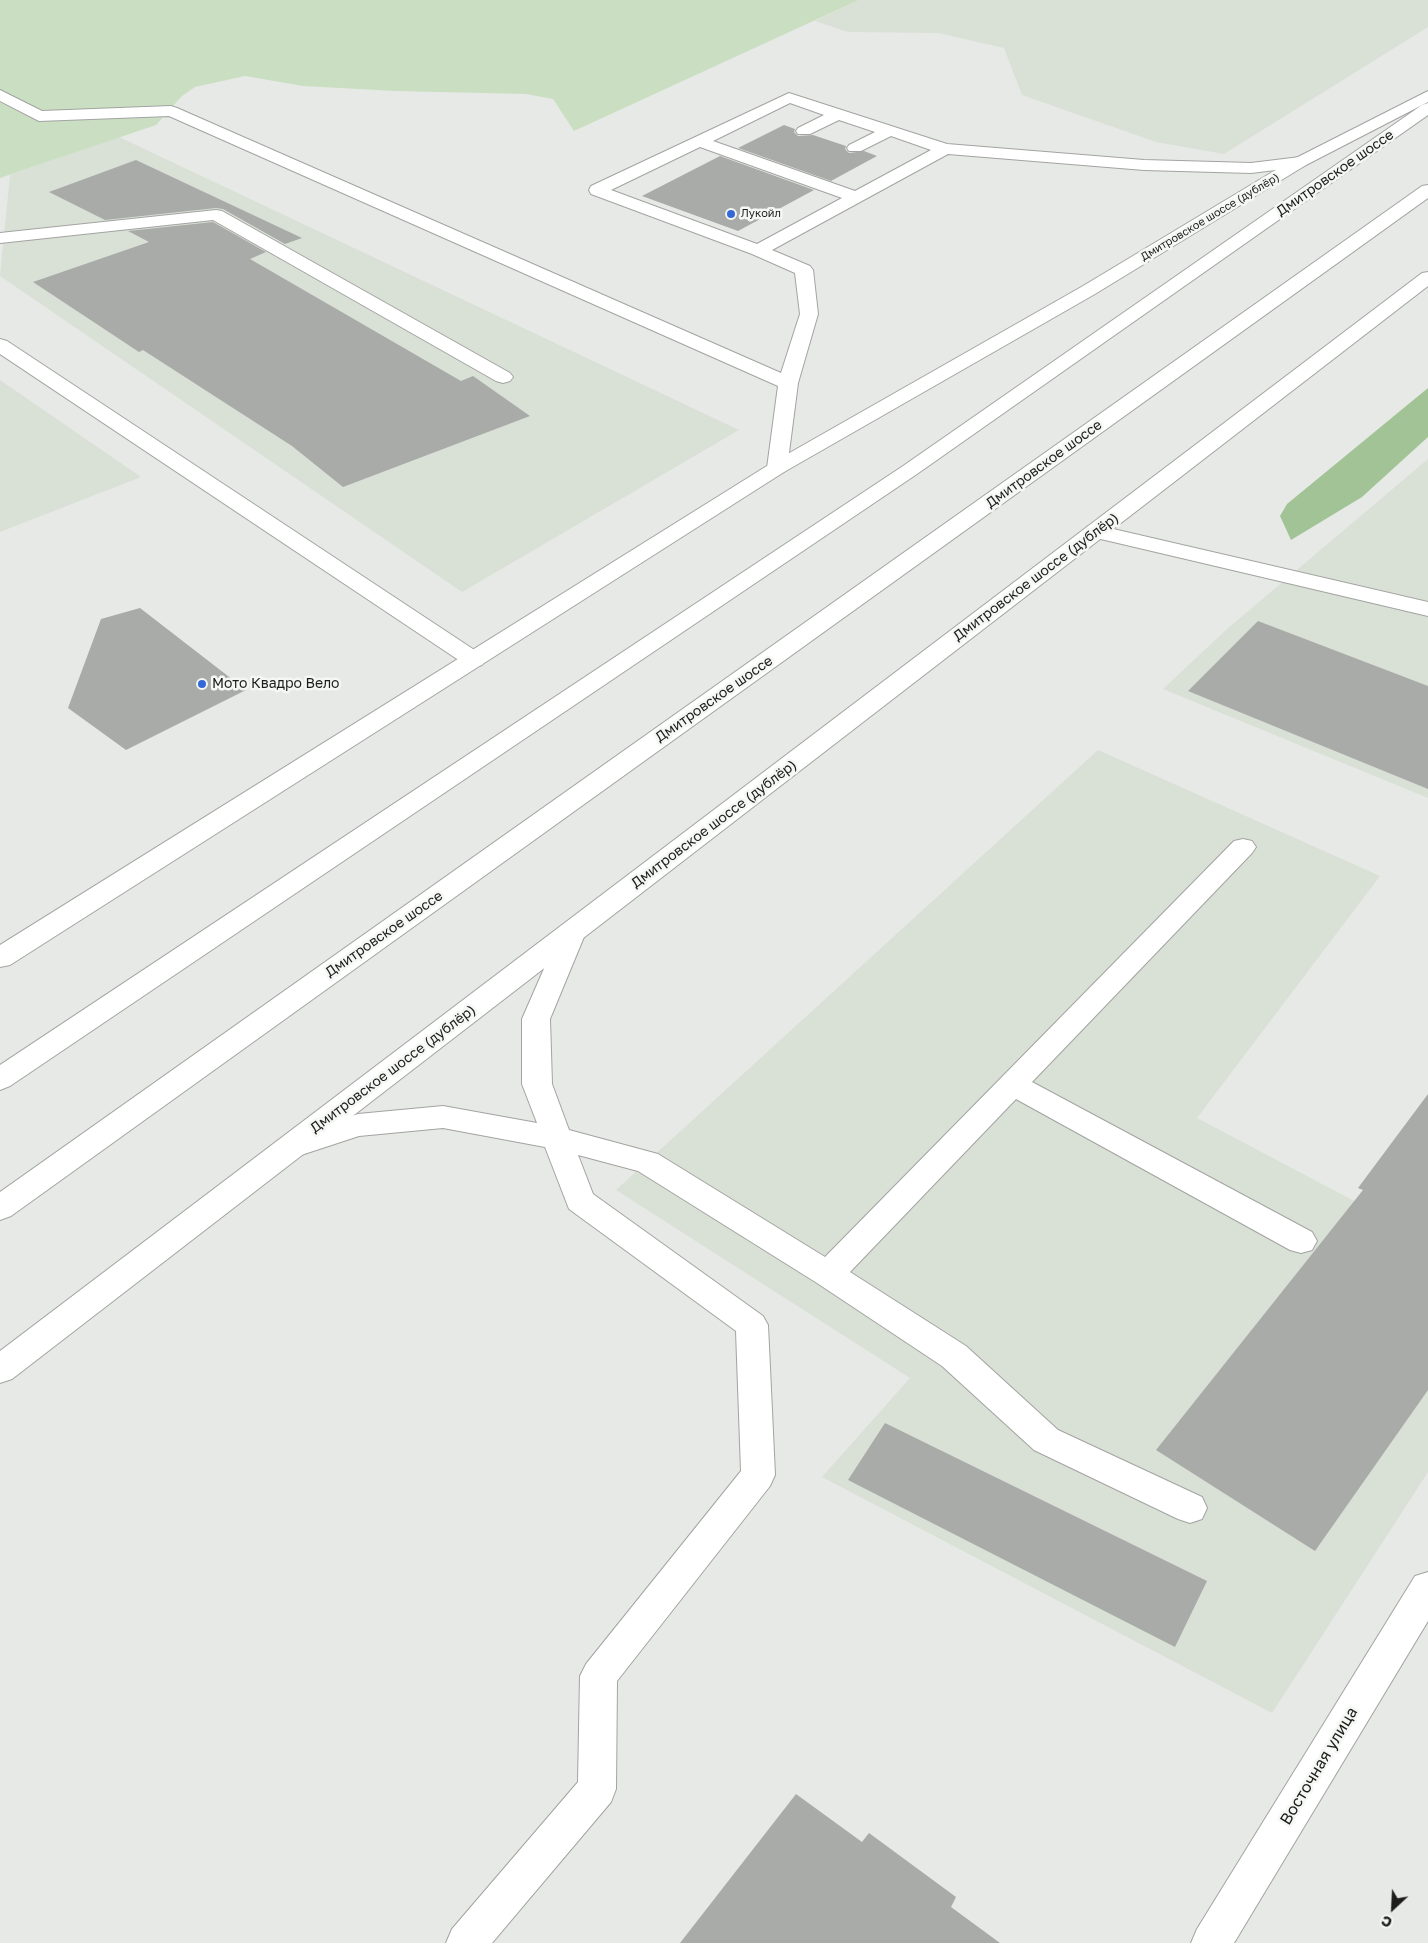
<!DOCTYPE html>
<html>
<head>
<meta charset="utf-8">
<style>
	body { margin:0 }
	#map { position:relative; width:1428px; height:1943px; overflow:hidden; background:#e7e9e6; font-family:"Golos Text",sans-serif }
	canvas { display:block }
	.north { position:absolute; left:1368px; top:1883px; width:50px; height:50px; -webkit-text-stroke:4px #f4f7f3; paint-order:stroke; rotate:205deg; font-size:14px; font-weight:700; line-height:20px; text-align:center; color:#1d1d1c }
	.north::after { content:''; display:block; margin:auto; width:18px; height:22px; background:#1d1d1c; clip-path:polygon(50% 0,100% 100%,50% 72%,0 100%) }
</style>
</head>
<body>
<div id="map">
<canvas width="1428" height="1943"></canvas>
<div class="north">С</div>
</div>
<script>
const c = document.querySelector('canvas').getContext('2d');
c.lineJoin = 'round';
function paint(path, color) { c.fillStyle = color; c.fill(path, 'evenodd'); }
function stroke(path, color, width, dash) { c.strokeStyle = color; c.lineWidth = width; c.lineCap = dash ? 'butt' : 'round'; c.setLineDash(dash || []); c.stroke(path); }
function label(font, color, halo, rows, align = 'center') {
  c.font = font + ' "Golos Text",sans-serif'; c.lineWidth = 5; c.setLineDash([]); c.textBaseline = 'middle'; c.strokeStyle = halo; c.fillStyle = color; for (const [text, x, y, turn = 0] of rows) {
    c.save(); c.translate(x, y); c.rotate((+turn || 0) * Math.PI / 180); c.textAlign = isNaN(turn) ? turn : align; if (halo) c.strokeText(text, 0, 0); c.fillText(text, 0, 0); c.restore();
  }
}
paint(new Path2D(`
	M 859,0 L 1428,0 L 1428,27 L 1224,154 L 1156,142 L 1022,95 L 1004,48 L 938,33 L 848,32 L 815,21 Z
	M 119,137 L 629,378 L 739,430 L 462,592 L 0,276 L 10,175 Z
	M 0,380 L 141,477 L 0,532 Z
	M 1428,459 L 1428,798 L 1163,689 L 1227,629 Z
	M 1098,750 L 1380,876 L 1197,1118 L 1428,1240 L 1428,1472 L 1272,1713 L 822,1477 L 910,1378 L 616,1190 Z`), '#d9e0d6');
paint(new Path2D(`
	M 0,0 L 859,0 L 574,131 L 553,99 L 526,94 L 395,91 L 303,86 L 245,76 L 195,87 L 182,96 L 156,125 L 0,178 Z`), '#cadfc1');
paint(new Path2D(`
	M 1428,388 L 1428,437 L 1362,497 L 1291,540 L 1280,516 L 1287,504 Z`), '#a2c395');
paint(new Path2D(`
	M 784,125 L 795,129 L 794,132 L 798,136 L 813,135 L 846,146 L 845,149 L 849,153 L 864,151 L 877,156 L 831,181 L 738,148 Z
	M 720,156 L 814,190 L 738,231 L 642,196 Z
	M 136,160 L 302,238 L 285,244 L 223,209 L 216,208 L 105,220 L 49,192 Z
	M 213,222 L 266,252 L 250,259 L 461,381 L 473,376 L 530,416 L 343,487 L 292,446 L 143,350 L 139,352 L 33,282 L 149,242 L 128,231 Z
	M 140,608 L 246,690 L 126,750 L 68,708 L 101,619 Z
	M 1258,621 L 1428,686 L 1428,789 L 1188,691 Z
	M 1428,1094 L 1428,1390 L 1315,1551 L 1156,1450 L 1363,1190 L 1358,1188 Z
	M 885,1423 L 1207,1581 L 1175,1647 L 848,1480 Z
	M 796,1794 L 862,1842 L 869,1833 L 956,1897 L 951,1907 L 1000,1943 L 680,1943 Z`), '#a9aba8');
const service = new Path2D(`
	M 0,90 L 42,111 L 171,106 L 177,108 L 781,373 L 800,314 L 795,273 L 752,254 L 591,194 L 589,190 L 591,186 L 789,93 L 947,144 L 1144,160 L 1251,163 L 1300,157 L 1306,159 L 1308,162 L 1306,165 L 1300,167 L 1251,173 L 1144,170 L 948,154 L 772,250 L 810,266 L 813,270 L 818,314 L 798,383 L 787,468 L 784,472 L 777,474 L 770,472 L 767,468 L 778,386 L 169,116 L 39,121 L 0,101 ZM 790,103 L 824,115 L 798,128 L 796,131 L 798,134 L 810,134 L 839,120 L 875,132 L 849,145 L 847,148 L 849,151 L 861,151 L 891,136 L 931,150 L 855,191 L 713,141 ZM 700,147 L 842,198 L 757,244 L 611,190 Z
	M 216,210 L 222,211 L 510,373 L 513,377 L 510,381 L 503,383 L 496,381 L 213,220 L 0,243 L 0,233 Z
	M 0,339 L 7,341 L 482,655 L 486,660 L 482,665 L 474,667 L 466,665 L 0,354 Z
	M 1096,525 L 1428,602 L 1428,616 L 1088,536 L 1085,531 L 1088,526 Z
	M 1243,839 L 1252,841 L 1256,847 L 1252,853 L 1032,1082 L 1312,1232 L 1317,1241 L 1312,1250 L 1301,1253 L 1290,1250 L 1016,1099 L 850,1272 L 966,1346 L 1058,1430 L 1202,1497 L 1207,1508 L 1202,1519 L 1190,1523 L 1178,1519 L 1034,1450 L 942,1366 L 817,1283 L 638,1171 L 578,1155 L 593,1194 L 763,1316 L 768,1325 L 775,1475 L 770,1486 L 617,1681 L 616,1789 L 611,1802 L 492,1943 L 446,1943 L 452,1929 L 578,1782 L 580,1676 L 586,1664 L 741,1471 L 736,1331 L 569,1209 L 545,1147 L 443,1128 L 359,1136 L 292,1158 L 281,1155 L 277,1147 L 281,1139 L 358,1114 L 443,1106 L 537,1123 L 522,1084 L 522,1019 L 560,932 L 563,926 L 573,923 L 583,926 L 586,932 L 550,1019 L 552,1084 L 569,1130 L 658,1154 L 825,1257 L 1234,841 Z`);
const minor = new Path2D(`
	M 1428,1572 L 1428,1621 L 1234,1943 L 1191,1943 L 1197,1929 L 1415,1576 Z`);
const secondary = new Path2D(`
	M 1428,91 L 1428,102 L 1306,165 L 1095,294 L 784,472 L 10,965 L 0,967 L 0,945 L 770,464 L 1083,286 L 1294,159 Z
	M 1428,272 L 1428,286 L 12,1379 L 0,1383 L 0,1351 L 1422,273 Z`);
const trunk = new Path2D(`
	M 1428,103 L 1428,115 L 917,474 L 10,1086 L 0,1090 L 0,1065 L 903,466 L 1422,105 Z
	M 1428,185 L 1428,198 L 11,1216 L 0,1220 L 0,1192 L 1422,186 Z`);
stroke(service, '#a2a4a1', 2);
stroke(minor, '#a2a4a1', 2);
stroke(secondary, '#a2a4a1', 2);
stroke(trunk, '#a2a4a1', 2);
paint(service, '#fff');
paint(minor, '#fff');
paint(secondary, '#fff');
paint(trunk, '#fff');
for (const [x, y, r, color] of [
	[731,214,5,"#3568d7"],
	[202,684,5,"#3568d7"]
]) { const dot = new Path2D(); dot.arc(x, y, r, 0, 2 * Math.PI); c.fillStyle = color; c.fill(dot); stroke(dot, '#f4f7f3', 2); }
label('11px', '#1d1d1c', '#f4f7f3', [
	["Лукойл",741,214]
], 'left');
label('11px', '#1d1d1c', '#f4f7f3', [
	["Дмитровское шоссе (дублёр)",1210,217,-31]
]);
label('14px', '#1d1d1c', '#f4f7f3', [
	["Дмитровское шоссе",1335,173,-35],
	["Дмитровское шоссе",1044,464,-36],
	["Дмитровское шоссе (дублёр)",1036,577,-37],
	["Дмитровское шоссе",714,699,-35],
	["Дмитровское шоссе (дублёр)",714,824,-37],
	["Дмитровское шоссе",384,934,-35],
	["Дмитровское шоссе (дублёр)",393,1069,-37]
]);
label('14px', '#1d1d1c', '#f4f7f3', [
	["Мото Квадро Вело",212,684]
], 'left');
label('16px', '#1d1d1c', '#f4f7f3', [
	["Восточная улица",1319,1766,-59]
]);
</script>
</body>
</html>
